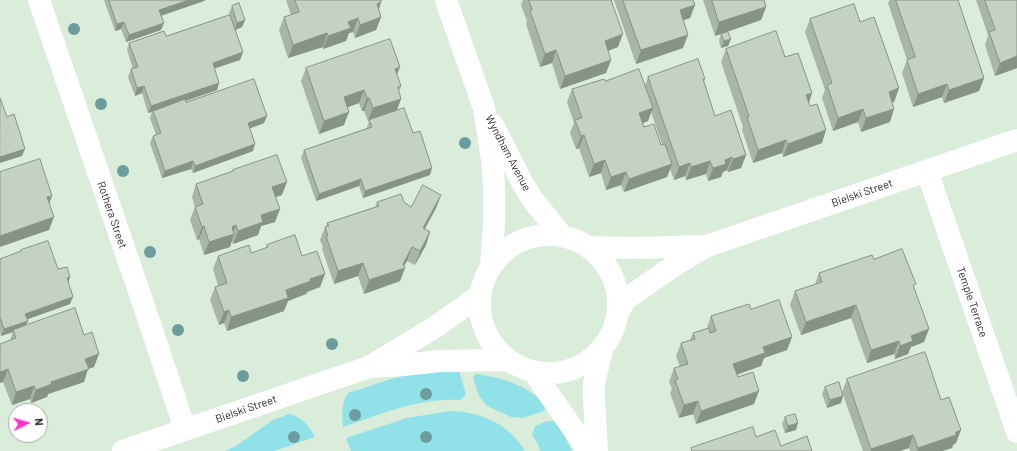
<!DOCTYPE html>
<html>
<head>
<meta charset="utf-8">
<style>
	body { margin:0 }
	#map { position:relative; width:1017px; height:451px; overflow:hidden; background:#daedda; font-family:Barlow,sans-serif }
	canvas { display:block }
	.north { position:absolute; left:8px; top:403px; width:40px; height:40px; box-sizing:border-box; background:#fff; border:1px solid #a9a9a9; border-radius:50%; rotate:85deg; font-size:11px; font-weight:700; line-height:16px; text-align:center; color:#292929 }
	.north::after { content:''; display:block; margin:auto; width:14px; height:18px; background:#ff35ce; clip-path:polygon(50% 0,100% 100%,50% 72%,0 100%) }
</style>
</head>
<body>
<div id="map">
<canvas width="1017" height="451"></canvas>
<div class="north">N</div>
</div>
<script>
const c = document.querySelector('canvas').getContext('2d');
c.lineJoin = 'round';
function paint(path, color) { c.fillStyle = color; c.fill(path, 'evenodd'); }
function stroke(path, color, width, dash) { c.strokeStyle = color; c.lineWidth = width; c.lineCap = dash ? 'butt' : 'round'; c.setLineDash(dash || []); c.stroke(path); }
function label(font, color, halo, rows, align = 'center') {
  c.font = font + ' Barlow,sans-serif'; c.lineWidth = 3.5; c.setLineDash([]); c.textBaseline = 'middle'; c.strokeStyle = halo; c.fillStyle = color; for (const [text, x, y, turn = 0] of rows) {
    c.save(); c.translate(x, y); c.rotate((+turn || 0) * Math.PI / 180); c.textAlign = isNaN(turn) ? turn : align; if (halo) c.strokeText(text, 0, 0); c.fillText(text, 0, 0); c.restore();
  }
}
paint(new Path2D(`
	M 459,371 L 466,394 L 461,400 C 420,397 381,414 343,427 C 342,416 341,402 348,393 L 391,379 L 421,372 Z
	M 476,374 C 505,378 525,385 547,405 L 544,411 L 523,418 L 511,417 L 487,406 L 479,396 L 473,378 Z
	M 450,411 C 481,412 508,423 525,451 L 351,451 L 346,438 L 407,418 Z
	M 289,414 C 301,416 310,427 315,437 L 274,451 L 225,451 L 236,446 L 273,420 Z
	M 557,420 L 572,451 L 540,451 L 538,444 L 532,435 L 535,426 L 545,422 Z`), '#91e1e9');
stroke(new Path2D(`
	M 39,0 L 144,306 L 185,429
	M 446,0 L 484,108 L 492,160 L 494,185 L 494,225 L 491,266
	M 493,125 L 523,184 L 533,200 L 562,236
	M 927,171 L 1017,432
	M480 304a69 69 0 1 1 138 0a69 69 0 1 1-138 0Z
	M 588,247 L 636,248 L 706,246
	M 617,314 L 626,299 L 678,263 L 707,246 L 1017,140
	M 370,367 L 403,365 L 440,361 L 508,360
	M 535,372 L 539,380 L 583,443 L 587,451
	M 123,451 L 369,367 L 437,326 L 480,295
	M 597,451 L 594,400 L 594,383 L 603,346`), '#fff', 22);
c.fillStyle = '#6d9c9e';
for (const [x, y] of [
	[74,29],
	[101,104],
	[465,143],
	[123,171],
	[150,252],
	[178,330],
	[332,344],
	[243,376],
	[426,394],
	[355,415],
	[294,437],
	[426,437]
]) { c.beginPath(); c.arc(x, y, 6, 0, 2 * Math.PI); c.fill(); }
paint(new Path2D(`
	M 104,0 L 205,0 L 204,1 L 161,16 L 161,30 L 126,42 L 121,29 L 115,31 Z
	M 286,0 L 381,0 L 379,10 L 381,17 L 376,30 L 355,38 L 353,32 L 349,33 L 346,41 L 323,49 L 323,47 L 288,58 L 279,30 L 284,17 L 291,15 Z
	M 523,0 L 612,0 L 618,47 L 608,51 L 611,60 L 606,73 L 560,89 L 552,63 L 540,67 L 526,24 L 527,21 L 521,5 Z
	M 614,0 L 693,0 L 695,5 L 690,18 L 683,20 L 683,48 L 636,64 Z
	M 703,0 L 764,0 L 766,7 L 761,20 L 715,36 Z
	M 890,0 L 958,0 L 984,78 L 979,91 L 944,103 L 942,97 L 913,107 L 902,73 L 907,60 L 888,3 Z
	M 976,0 L 1017,0 L 1017,68 L 995,76 L 985,45 L 988,35 Z
	M 232,6 L 245,20 L 242,27 L 235,30 L 243,52 L 240,60 L 214,68 L 219,83 L 217,90 L 186,101 L 186,102 L 264,123 L 250,128 L 253,151 L 193,173 L 191,169 L 162,178 L 150,143 L 153,136 L 156,135 L 150,118 L 152,112 L 148,113 L 142,93 L 135,96 L 128,77 L 131,69 L 133,69 L 127,50 L 129,43 L 166,36 L 230,15 L 229,13 Z
	M 810,19 L 860,22 L 899,88 L 894,102 L 892,102 L 890,122 L 861,132 L 858,122 L 833,131 L 822,98 L 825,90 L 805,32 Z
	M 721,34 L 728,46 L 721,48 L 719,41 Z
	M 726,49 L 809,103 L 822,143 L 783,157 L 782,153 L 753,163 L 742,130 L 743,127 L 721,62 Z
	M 306,68 L 397,75 L 401,86 L 399,91 L 401,99 L 397,110 L 413,133 L 430,175 L 363,198 L 359,186 L 316,201 L 301,158 L 304,150 L 367,128 L 367,127 L 369,121 L 368,121 L 364,111 L 362,111 L 359,103 L 347,108 L 344,125 L 319,134 L 301,81 Z
	M 648,77 L 705,79 L 704,82 L 715,116 L 746,155 L 741,168 L 728,172 L 727,170 L 723,172 L 721,177 L 708,181 L 706,174 L 686,180 L 685,176 L 674,180 L 670,169 L 667,177 L 624,192 L 621,185 L 606,190 L 601,173 L 589,177 L 579,148 L 576,149 L 570,133 L 574,123 L 567,102 L 572,89 L 605,81 L 645,86 ZM 651,112 L 662,144 L 661,145 L 644,127 L 643,123 L 648,121 Z
	M 233,170 L 282,195 L 276,197 L 275,222 L 261,226 L 258,235 L 233,244 L 232,241 L 230,247 L 204,255 L 199,239 L 197,240 L 190,220 L 195,207 L 192,197 L 196,184 L 232,172 Z
	M 441,195 L 436,208 L 425,229 L 430,232 L 426,245 L 415,265 L 407,261 L 404,266 L 405,268 L 400,281 L 364,294 L 358,276 L 334,284 L 322,249 L 323,247 L 320,240 L 325,227 L 326,227 L 327,223 L 375,207 L 377,202 L 404,202 L 411,207 Z
	M 267,245 L 302,256 L 325,274 L 320,287 L 307,292 L 306,294 L 288,301 L 284,311 L 227,331 L 224,323 L 219,325 L 210,300 L 215,287 L 218,286 L 213,269 L 218,256 L 251,253 L 266,248 Z
	M 21,250 L 58,269 L 68,282 L 70,304 L 27,319 L 26,326 L 94,367 L 88,369 L 84,382 L 48,394 L 47,397 L 31,403 L 30,399 L 12,405 L 3,382 L 10,340 L 13,332 L 1,336 L 0,332 L 0,259 L 20,252 Z
	M 874,259 L 914,288 L 924,342 L 911,347 L 908,354 L 895,359 L 894,354 L 867,363 L 851,318 L 801,335 L 790,305 L 795,291 L 815,284 L 819,273 Z
	M 751,309 L 792,337 L 787,350 L 764,358 L 761,366 L 737,375 L 738,377 L 754,404 L 696,424 L 693,414 L 679,418 L 670,393 L 672,389 L 669,382 L 674,368 L 680,367 L 676,356 L 681,343 L 690,340 L 693,333 L 707,328 L 711,316 Z
	M 847,379 L 956,443 L 953,445 L 952,448 L 942,451 L 910,451 L 909,448 L 900,451 L 863,451 L 842,392 Z
	M 825,387 L 841,403 L 827,408 L 822,394 Z
	M 785,417 L 796,430 L 785,433 L 782,424 Z`), '#a8b5a8');
paint(new Path2D(`
	M 189,0 L 205,0 L 204,1 L 157,17 L 159,10 Z
	M 381,2 L 377,16 L 377,4 Z
	M 695,5 L 690,18 L 675,23 L 680,10 Z
	M 766,7 L 761,20 L 715,36 L 719,22 Z
	M 381,17 L 376,30 L 355,38 L 360,25 Z
	M 358,18 L 353,32 L 349,33 L 346,41 L 323,49 L 328,36 L 348,22 Z
	M 245,20 L 242,27 L 235,30 L 237,23 Z
	M 124,22 L 121,29 L 115,31 L 117,24 Z
	M 164,23 L 161,30 L 126,42 L 129,35 Z
	M 327,33 L 323,47 L 288,58 L 293,45 Z
	M 623,34 L 618,47 L 600,54 L 605,41 Z
	M 688,35 L 683,48 L 636,64 L 641,50 Z
	M 731,39 L 728,46 L 721,48 L 724,41 Z
	M 556,50 L 552,63 L 540,67 L 545,54 Z
	M 243,52 L 240,60 L 210,70 L 213,63 Z
	M 1017,56 L 1017,68 L 995,76 L 1000,63 Z
	M 611,60 L 606,73 L 560,89 L 565,76 Z
	M 400,67 L 395,80 L 395,69 Z
	M 984,78 L 979,91 L 944,103 L 949,90 Z
	M 219,83 L 217,90 L 153,112 L 153,111 L 152,112 L 148,113 L 151,106 Z
	M 947,84 L 942,97 L 913,107 L 918,94 Z
	M 144,86 L 142,93 L 135,96 L 137,88 Z
	M 899,88 L 894,102 L 884,105 L 889,92 Z
	M 364,90 L 359,103 L 339,110 L 344,97 Z
	M 812,93 L 808,106 L 806,95 Z
	M 367,98 L 369,98 L 364,111 L 362,111 Z
	M 401,99 L 396,112 L 369,120 L 369,121 L 368,121 L 373,108 Z
	M 653,108 L 648,121 L 635,126 L 639,113 Z
	M 863,109 L 858,122 L 833,131 L 838,118 Z
	M 894,109 L 890,122 L 861,132 L 866,118 Z
	M 349,112 L 344,125 L 319,134 L 324,121 Z
	M 267,116 L 264,123 L 246,130 L 248,123 Z
	M 826,130 L 822,143 L 783,157 L 788,144 Z
	M 584,135 L 579,148 L 576,149 L 581,136 Z
	M 786,140 L 782,153 L 753,163 L 758,150 Z
	M 255,144 L 253,151 L 193,173 L 195,166 Z
	M 25,149 L 22,156 L 0,163 L 0,157 Z
	M 746,155 L 741,168 L 728,172 L 733,159 Z
	M 732,157 L 727,170 L 723,172 L 721,177 L 708,181 L 713,168 L 725,160 Z
	M 605,160 L 601,173 L 589,177 L 594,164 Z
	M 193,161 L 191,169 L 162,178 L 165,171 Z
	M 710,161 L 706,174 L 686,180 L 691,167 Z
	M 690,163 L 685,176 L 674,180 L 679,167 Z
	M 672,164 L 667,177 L 624,192 L 629,179 Z
	M 432,168 L 430,175 L 363,198 L 365,191 Z
	M 626,172 L 621,185 L 606,190 L 611,177 Z
	M 361,179 L 359,186 L 316,201 L 319,194 Z
	M 287,182 L 282,195 L 267,200 L 272,187 Z
	M 441,195 L 436,208 L 418,241 L 423,228 Z
	M 52,196 L 47,209 L 47,197 Z
	M 280,209 L 275,222 L 261,226 L 258,235 L 233,244 L 238,231 L 261,215 Z
	M 54,217 L 49,230 L 0,247 L 0,236 Z
	M 236,225 L 232,235 L 234,234 L 230,247 L 204,255 L 209,242 L 232,227 Z
	M 204,226 L 199,239 L 197,240 L 202,227 Z
	M 430,232 L 426,245 L 415,265 L 420,251 Z
	M 412,247 L 407,261 L 402,269 L 405,268 L 400,281 L 364,294 L 369,280 L 403,264 Z
	M 363,263 L 358,276 L 334,284 L 338,271 Z
	M 325,274 L 320,287 L 307,292 L 306,294 L 288,301 L 284,311 L 227,331 L 231,317 L 286,290 L 310,279 Z
	M 70,277 L 68,284 L 67,278 Z
	M 73,297 L 70,304 L 23,321 L 25,314 Z
	M 856,305 L 851,318 L 801,335 L 806,322 Z
	M 229,310 L 224,323 L 219,325 L 224,312 Z
	M 28,321 L 25,328 L 13,330 L 13,332 L 1,336 L 4,329 Z
	M 929,329 L 924,342 L 911,347 L 908,354 L 895,359 L 900,346 L 911,336 Z
	M 792,337 L 787,350 L 764,358 L 761,366 L 729,377 L 733,364 L 763,347 Z
	M 899,341 L 894,354 L 867,363 L 871,350 Z
	M 99,354 L 94,367 L 88,369 L 84,382 L 48,394 L 47,397 L 31,403 L 36,390 L 51,382 L 85,359 Z
	M 8,369 L 3,382 L 0,383 L 0,372 Z
	M 34,386 L 30,399 L 12,405 L 16,392 Z
	M 759,391 L 754,404 L 696,424 L 701,411 Z
	M 843,396 L 841,403 L 827,408 L 830,400 Z
	M 698,401 L 693,414 L 679,418 L 684,405 Z
	M 798,423 L 796,430 L 785,433 L 788,426 Z
	M 961,430 L 956,443 L 953,445 L 952,448 L 942,451 L 917,451 L 918,448 Z
	M 913,435 L 909,448 L 900,451 L 871,451 L 871,449 Z`), '#889388');
const building = new Path2D(`
	M 109,0 L 189,0 L 159,10 L 164,23 L 129,35 L 124,22 L 117,24 Z
	M 295,0 L 381,0 L 381,2 L 377,4 L 381,17 L 360,25 L 358,18 L 348,22 L 351,28 L 328,36 L 327,33 L 293,45 L 284,17 L 299,12 Z
	M 529,0 L 611,0 L 623,34 L 605,41 L 611,60 L 565,76 L 556,50 L 545,54 L 530,11 L 532,10 Z
	M 623,0 L 693,0 L 695,5 L 680,10 L 688,35 L 641,50 Z
	M 712,0 L 764,0 L 766,7 L 719,22 Z
	M 896,0 L 958,0 L 984,78 L 949,90 L 947,84 L 918,94 L 907,60 L 915,57 Z
	M 985,0 L 1017,0 L 1017,56 L 1000,63 L 989,32 L 995,30 Z
	M 239,3 L 245,20 L 237,23 L 232,6 Z
	M 854,4 L 860,22 L 874,17 L 899,88 L 889,92 L 894,109 L 866,118 L 863,109 L 838,118 L 827,85 L 832,83 L 810,19 Z
	M 230,15 L 243,52 L 213,63 L 219,83 L 151,106 L 144,86 L 137,88 L 131,69 L 138,67 L 129,43 L 164,31 L 166,36 Z
	M 776,31 L 785,57 L 798,53 L 812,93 L 806,95 L 810,106 L 817,104 L 826,130 L 788,144 L 786,140 L 758,150 L 747,117 L 749,116 L 726,49 Z
	M 728,32 L 731,39 L 724,41 L 721,34 Z
	M 390,39 L 400,67 L 395,69 L 401,86 L 398,87 L 401,99 L 373,108 L 369,98 L 367,98 L 364,90 L 344,97 L 349,112 L 324,121 L 306,68 Z
	M 698,59 L 705,79 L 703,79 L 715,116 L 731,110 L 746,155 L 733,159 L 732,157 L 725,160 L 726,164 L 713,168 L 710,161 L 691,167 L 690,163 L 679,167 L 648,77 Z
	M 639,69 L 653,108 L 639,113 L 644,127 L 654,124 L 661,145 L 665,144 L 672,164 L 629,179 L 626,172 L 611,177 L 605,160 L 594,164 L 584,135 L 581,136 L 575,120 L 582,118 L 572,89 L 604,79 L 605,81 Z
	M 254,79 L 267,116 L 248,123 L 255,144 L 195,166 L 193,161 L 165,171 L 153,136 L 161,133 L 153,111 L 185,99 L 186,102 Z
	M 0,98 L 7,117 L 14,114 L 25,149 L 0,157 Z
	M 404,108 L 413,133 L 420,131 L 432,168 L 365,191 L 361,179 L 319,194 L 304,150 L 372,127 L 369,120 Z
	M 277,155 L 287,182 L 272,187 L 280,209 L 261,215 L 263,222 L 238,231 L 236,225 L 232,227 L 234,234 L 209,242 L 204,226 L 202,227 L 195,207 L 203,204 L 196,184 L 233,171 L 233,170 Z
	M 40,159 L 52,196 L 47,197 L 54,217 L 0,236 L 0,172 Z
	M 423,185 L 441,195 L 423,228 L 430,232 L 420,251 L 412,247 L 403,264 L 405,268 L 369,280 L 363,263 L 338,271 L 326,236 L 328,236 L 325,227 L 329,226 L 327,223 L 379,206 L 377,202 L 401,194 L 404,202 L 411,207 Z
	M 295,235 L 302,256 L 317,251 L 325,274 L 310,279 L 311,281 L 286,290 L 288,298 L 231,317 L 229,310 L 224,312 L 215,287 L 227,283 L 218,256 L 249,245 L 251,253 L 268,247 L 267,245 Z
	M 48,241 L 58,269 L 67,267 L 70,277 L 67,278 L 73,297 L 25,314 L 28,321 L 4,329 L 0,317 L 0,259 L 21,251 L 21,250 Z
	M 902,249 L 916,284 L 913,285 L 929,329 L 911,336 L 913,341 L 900,346 L 899,341 L 871,350 L 856,305 L 806,322 L 795,291 L 822,282 L 819,273 L 872,255 L 874,259 Z
	M 779,300 L 792,337 L 763,347 L 765,353 L 733,364 L 738,377 L 753,372 L 759,391 L 701,411 L 698,401 L 684,405 L 675,380 L 678,379 L 674,368 L 688,364 L 681,343 L 695,339 L 693,333 L 709,328 L 710,333 L 716,331 L 711,316 L 749,304 L 751,309 Z
	M 75,308 L 84,335 L 92,332 L 99,354 L 85,359 L 89,369 L 51,382 L 52,384 L 36,390 L 34,386 L 16,392 L 8,369 L 0,372 L 0,344 L 16,338 L 13,330 Z
	M 925,352 L 941,400 L 949,397 L 961,430 L 956,432 L 956,435 L 918,448 L 913,435 L 871,449 L 847,379 Z
	M 839,382 L 843,396 L 830,400 L 825,387 Z
	M 795,414 L 798,423 L 788,426 L 785,417 Z
	M 753,427 L 756,437 L 775,430 L 781,446 L 807,436 L 812,451 L 692,451 L 691,448 Z`);
paint(building, '#c3d2c3');
stroke(building, '#889388', 1);
label('11px', '#292929', '#fff', [
	["Wyndham Avenue",508,153,62],
	["Bielski Street",862,193,-19],
	["Rothera Street",112,215,71],
	["Temple Terrace",972,302,71],
	["Bielski Street",246,409,-19]
]);
</script>
</body>
</html>
